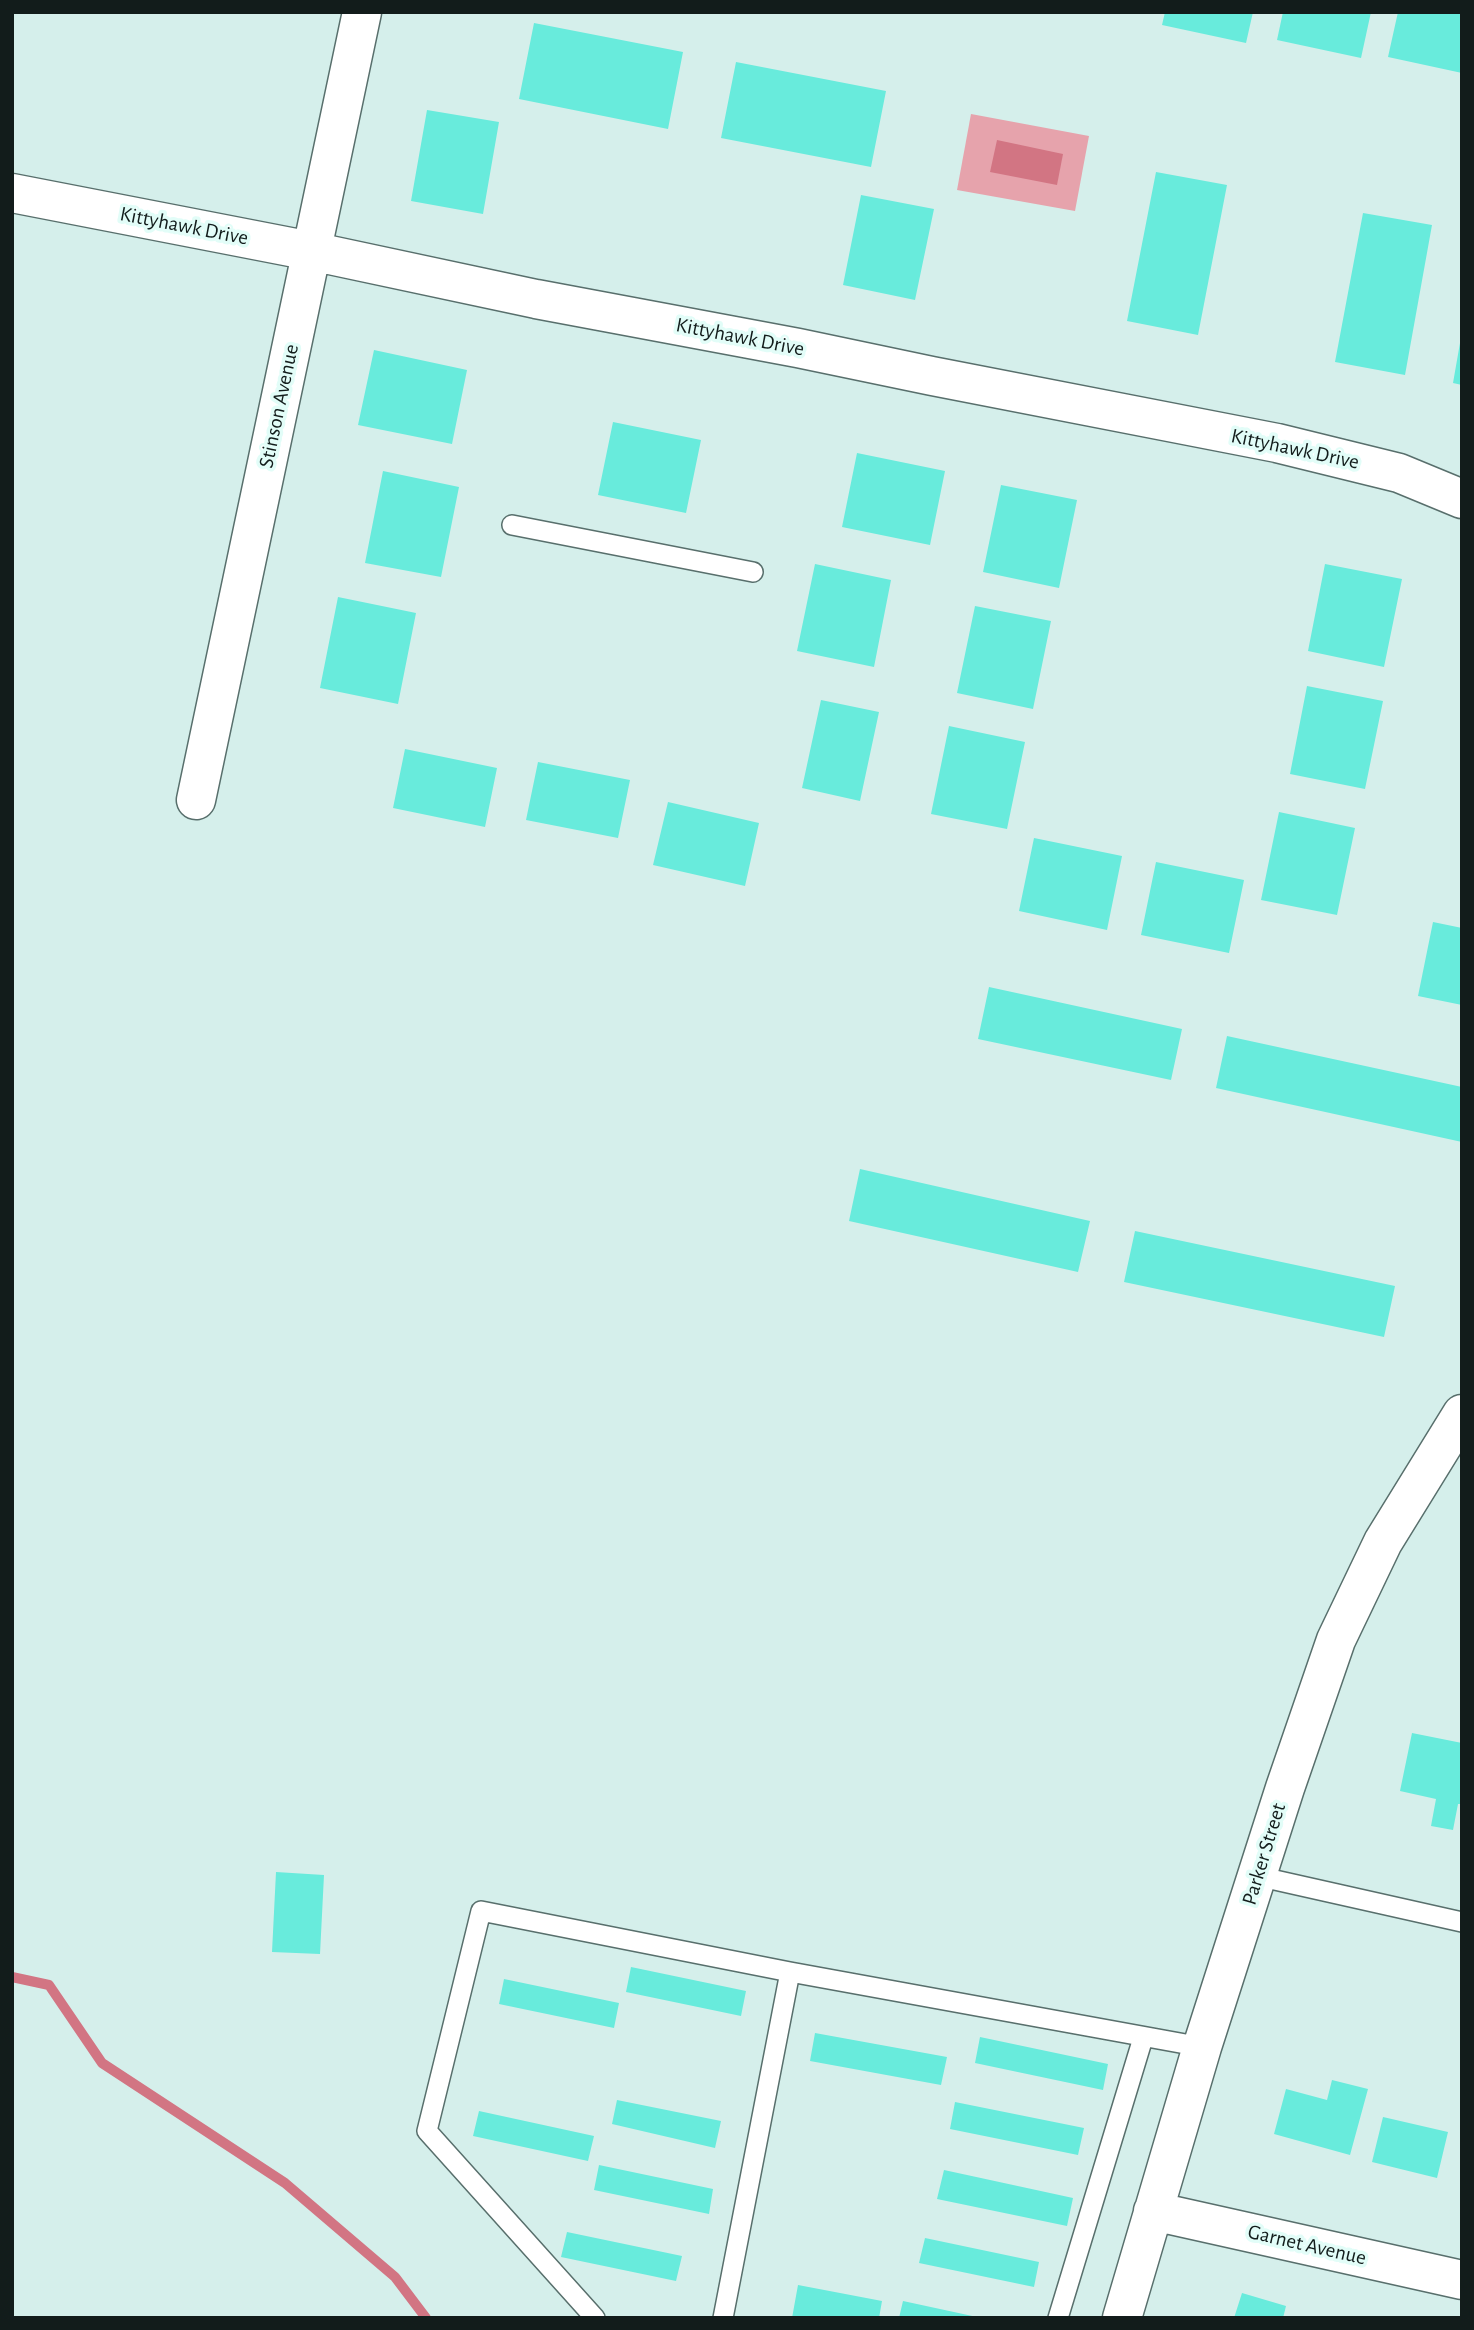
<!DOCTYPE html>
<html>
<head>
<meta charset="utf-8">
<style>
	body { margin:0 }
	#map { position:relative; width:1474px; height:2330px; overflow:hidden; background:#d5efeb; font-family:"Alegreya Sans",sans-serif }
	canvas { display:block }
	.frame { position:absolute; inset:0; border:14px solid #121c1b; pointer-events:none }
</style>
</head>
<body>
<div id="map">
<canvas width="1474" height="2330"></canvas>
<div class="frame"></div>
</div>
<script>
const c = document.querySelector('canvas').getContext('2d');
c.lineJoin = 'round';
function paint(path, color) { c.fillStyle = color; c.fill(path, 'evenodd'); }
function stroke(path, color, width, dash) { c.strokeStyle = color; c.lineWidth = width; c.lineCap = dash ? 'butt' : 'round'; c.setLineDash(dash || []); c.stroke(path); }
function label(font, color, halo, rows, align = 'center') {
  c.font = font + ' "Alegreya Sans",sans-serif'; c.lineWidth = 7; c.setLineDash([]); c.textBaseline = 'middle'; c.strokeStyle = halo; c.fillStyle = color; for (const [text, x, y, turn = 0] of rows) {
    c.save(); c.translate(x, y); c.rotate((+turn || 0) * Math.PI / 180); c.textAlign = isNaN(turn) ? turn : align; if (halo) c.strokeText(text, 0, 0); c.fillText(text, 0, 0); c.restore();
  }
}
paint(new Path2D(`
	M 971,114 L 1089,136 L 1075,211 L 957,190 Z`), '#e6a3ac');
paint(new Path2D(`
	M 997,140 L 1063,154 L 1057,185 L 990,172 Z`), '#d27583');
stroke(new Path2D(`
	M 12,1977 L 49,1985 L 102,2063 L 285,2183 L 395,2277 L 426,2318`), '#d27583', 10);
paint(new Path2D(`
	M 1165,12 L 1253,12 L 1246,43 L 1162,25 Z
	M 1283,12 L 1371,12 L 1361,58 L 1277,40 Z
	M 1398,12 L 1462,12 L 1462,73 L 1388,57 Z
	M 534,23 L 683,52 L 668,129 L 519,99 Z
	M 736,62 L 886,91 L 871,167 L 721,138 Z
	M 427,110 L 499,122 L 483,214 L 411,201 Z
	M 1156,172 L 1227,185 L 1198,335 L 1127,321 Z
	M 861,195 L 934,209 L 915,300 L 843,285 Z
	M 1363,213 L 1432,225 L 1405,375 L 1335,362 Z
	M 1460,343 L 1462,343 L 1462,385 L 1453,383 Z
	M 374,350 L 467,370 L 452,444 L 358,425 Z
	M 613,422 L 701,440 L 686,513 L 598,495 Z
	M 857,453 L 945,471 L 930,545 L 842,527 Z
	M 383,471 L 459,487 L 441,577 L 365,563 Z
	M 1001,485 L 1077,500 L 1059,588 L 983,572 Z
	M 815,564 L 891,580 L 874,667 L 797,651 Z
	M 1325,564 L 1402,579 L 1384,667 L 1308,651 Z
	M 338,597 L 416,613 L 398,704 L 320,688 Z
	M 975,606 L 1051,621 L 1033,709 L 957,693 Z
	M 1307,686 L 1383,701 L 1365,789 L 1290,774 Z
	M 821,700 L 879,712 L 860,801 L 802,788 Z
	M 949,726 L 1025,742 L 1007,829 L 931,814 Z
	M 405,749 L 497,768 L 485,827 L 393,808 Z
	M 538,762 L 630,780 L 618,838 L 526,820 Z
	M 668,802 L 759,823 L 745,886 L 653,865 Z
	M 1279,812 L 1355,828 L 1337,915 L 1261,900 Z
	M 1034,838 L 1122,856 L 1107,930 L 1019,911 Z
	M 1156,862 L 1244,880 L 1229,953 L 1141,935 Z
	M 1433,922 L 1462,928 L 1462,1005 L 1418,996 Z
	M 989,987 L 1182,1029 L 1171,1080 L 978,1039 Z
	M 1227,1036 L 1462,1087 L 1462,1142 L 1216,1088 Z
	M 860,1169 L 1090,1221 L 1078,1272 L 849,1221 Z
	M 1135,1231 L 1395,1286 L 1384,1337 L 1124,1282 Z
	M 1412,1733 L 1462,1743 L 1462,1804 L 1458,1804 L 1453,1830 L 1431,1826 L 1436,1799 L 1400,1791 Z
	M 276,1872 L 324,1875 L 320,1954 L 272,1952 Z
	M 631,1967 L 746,1991 L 741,2016 L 626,1992 Z
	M 504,1979 L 619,2003 L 614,2028 L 499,2004 Z
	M 815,2033 L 947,2057 L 941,2085 L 810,2061 Z
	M 980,2037 L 1108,2064 L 1103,2090 L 975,2063 Z
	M 1332,2080 L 1368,2089 L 1350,2155 L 1274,2134 L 1286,2089 L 1327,2100 Z
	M 617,2100 L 721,2121 L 715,2148 L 612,2124 Z
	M 955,2102 L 1084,2128 L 1078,2155 L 950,2129 Z
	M 479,2111 L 594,2136 L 588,2161 L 473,2136 Z
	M 1383,2117 L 1448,2132 L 1437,2178 L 1372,2162 Z
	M 599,2165 L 713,2189 L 709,2214 L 594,2190 Z
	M 944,2170 L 1073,2198 L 1067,2226 L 937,2199 Z
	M 567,2232 L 682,2256 L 676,2281 L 561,2257 Z
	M 925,2238 L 1039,2262 L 1034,2287 L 919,2263 Z
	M 798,2285 L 882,2301 L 879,2318 L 792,2318 Z
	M 1242,2293 L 1286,2306 L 1283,2318 L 1234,2318 Z
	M 903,2301 L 977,2317 L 977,2318 L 899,2318 Z`), '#68ebdc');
const service = new Path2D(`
	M 512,525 L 753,572
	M 1257,1876 L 1462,1922
	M 595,2318 L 427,2131 L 481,1911 L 790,1972 L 1202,2047
	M 723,2318 L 790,1972
	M 1058,2318 L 1143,2038`);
const minor = new Path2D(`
	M 12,193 L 311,251 L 536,299 L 798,348 L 932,376 L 1277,443 L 1399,473 L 1462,499
	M 196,800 L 362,12
	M 1153,2211 L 1462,2280
	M 1122,2318 L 1202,2047 L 1285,1788 L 1336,1640 L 1383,1542 L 1462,1414`);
stroke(service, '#586f6c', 22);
stroke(minor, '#586f6c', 41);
stroke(service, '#fff', 19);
stroke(minor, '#fff', 38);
label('21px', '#121c1b', '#e2fdf8', [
	["Kittyhawk Drive",184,226,11],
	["Kittyhawk Drive",740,337,11],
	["Stinson Avenue",279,406,-78],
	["Kittyhawk Drive",1295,449,12],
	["Parker Street",1264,1854,-73],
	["Garnet Avenue",1307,2245,13]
]);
</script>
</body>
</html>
